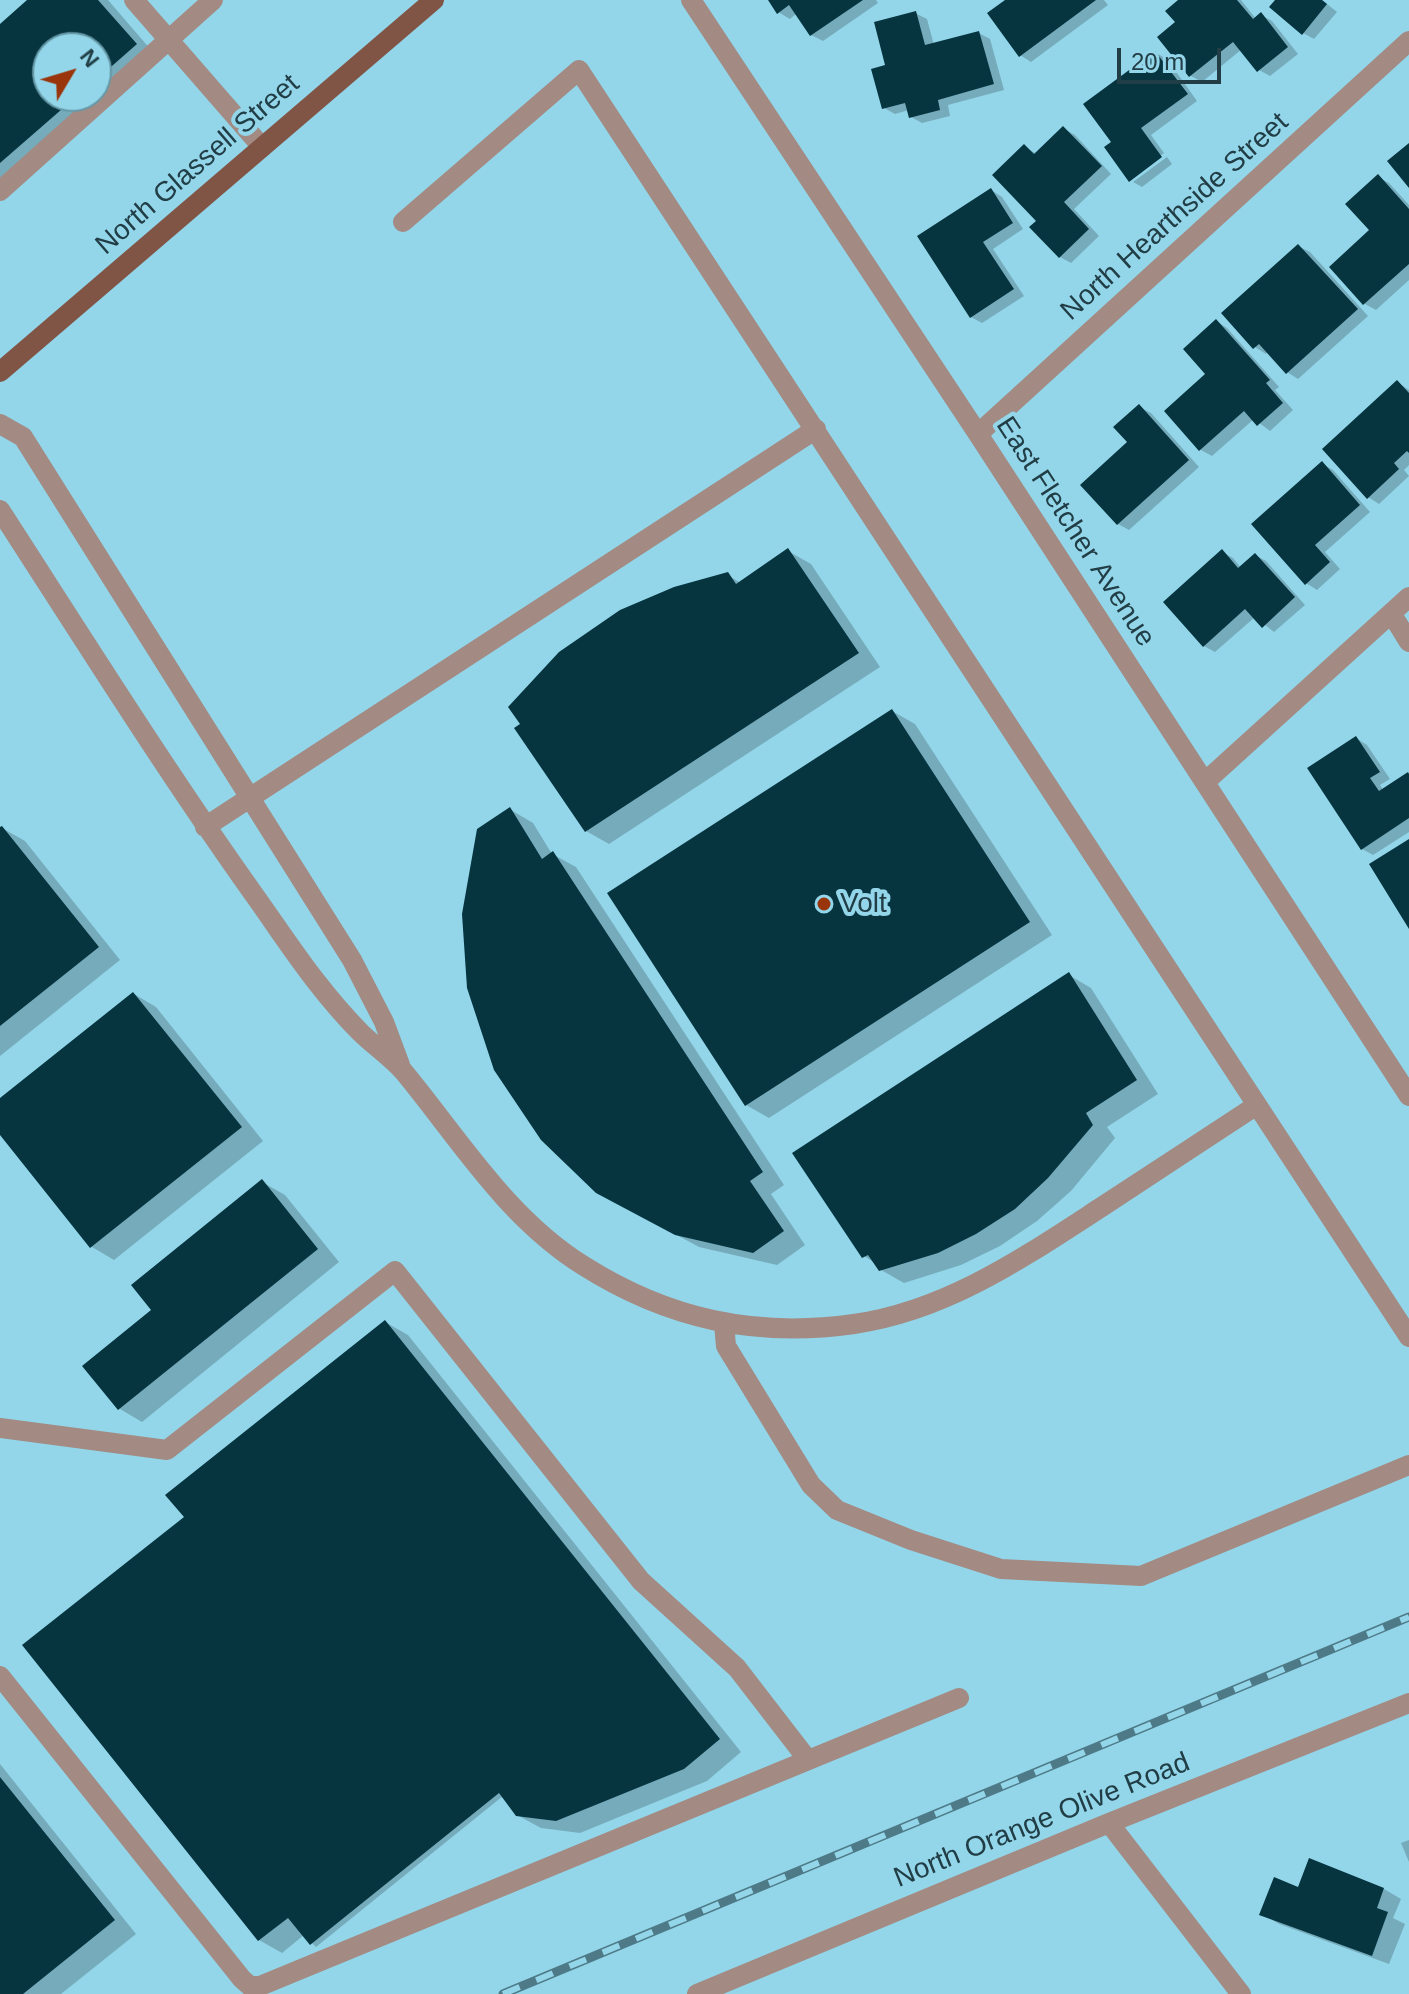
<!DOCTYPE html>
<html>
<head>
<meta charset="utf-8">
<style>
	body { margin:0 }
	#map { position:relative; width:1409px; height:1994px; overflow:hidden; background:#93d6ea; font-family:Helvetica,sans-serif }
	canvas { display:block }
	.north { position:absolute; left:32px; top:32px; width:80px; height:80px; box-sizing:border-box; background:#93d6ea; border:2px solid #6599a8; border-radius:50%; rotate:52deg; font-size:22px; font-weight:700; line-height:32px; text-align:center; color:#213d45 }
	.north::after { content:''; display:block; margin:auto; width:28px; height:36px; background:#9a350b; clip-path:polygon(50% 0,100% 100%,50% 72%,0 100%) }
	.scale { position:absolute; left:1117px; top:48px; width:104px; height:36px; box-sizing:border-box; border:4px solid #213d45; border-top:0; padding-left:10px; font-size:24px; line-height:28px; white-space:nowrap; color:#213d45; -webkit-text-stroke:6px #93d6ea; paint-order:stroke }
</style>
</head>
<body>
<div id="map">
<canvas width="1409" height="1994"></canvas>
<div class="north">N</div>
<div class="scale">20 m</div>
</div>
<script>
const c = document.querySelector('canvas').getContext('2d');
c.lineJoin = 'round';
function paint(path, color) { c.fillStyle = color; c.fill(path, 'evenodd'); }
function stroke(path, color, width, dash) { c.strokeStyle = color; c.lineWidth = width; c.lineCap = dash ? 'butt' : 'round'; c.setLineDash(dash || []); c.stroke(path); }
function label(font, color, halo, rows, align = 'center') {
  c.font = font + ' Helvetica,sans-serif'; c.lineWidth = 8; c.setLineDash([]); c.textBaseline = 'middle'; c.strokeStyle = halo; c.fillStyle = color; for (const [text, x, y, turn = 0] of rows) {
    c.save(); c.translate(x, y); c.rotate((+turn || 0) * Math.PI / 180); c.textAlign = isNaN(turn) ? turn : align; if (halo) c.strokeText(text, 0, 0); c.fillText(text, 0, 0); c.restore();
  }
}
paint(new Path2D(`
	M 30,0 L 108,0 L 158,58 L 0,195 L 0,26 ZM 48,48 L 96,48 L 96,96 L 48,96 Z
	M 770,0 L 876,0 L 878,3 L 823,41 L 811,35 L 797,13 L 790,19 L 778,12 Z
	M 1009,0 L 1104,0 L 1108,5 L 1031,62 L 1020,55 Z
	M 1181,0 L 1241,0 L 1256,19 L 1261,15 L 1272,21 L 1298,54 L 1270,76 L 1259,70 L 1242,49 L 1202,82 L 1191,76 L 1178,23 Z
	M 1278,0 L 1322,0 L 1337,12 L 1314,39 L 1303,33 Z
	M 915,13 L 927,19 L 934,45 L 979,33 L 990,39 L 1004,90 L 948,105 L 950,116 L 922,123 L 911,117 L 909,110 L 895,114 L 884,108 L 888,67 Z
	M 1156,53 L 1167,59 L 1197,101 L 1151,135 L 1164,153 L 1132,177 L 1132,181 L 1114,142 Z
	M 1064,129 L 1075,135 L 1111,174 L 1074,209 L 1099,236 L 1071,263 L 1060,257 L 1039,222 L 1024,147 L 1037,154 Z
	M 1167,157 L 1172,164 L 1142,187 L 1133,182 Z
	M 1378,177 L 1389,183 L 1409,205 L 1409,280 L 1376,310 L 1365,304 L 1332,267 L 1372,230 Z
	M 991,190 L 1002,197 L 1023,229 L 993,249 L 1024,296 L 982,323 L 971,317 Z
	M 1298,246 L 1310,252 L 1368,316 L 1298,379 L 1287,372 L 1268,351 L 1266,354 L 1255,347 Z
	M 1216,321 L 1227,328 L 1279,387 L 1275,390 L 1293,410 L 1270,431 L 1254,419 L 1212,456 L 1201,450 L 1167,411 L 1208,375 Z
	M 1397,382 L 1409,390 L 1409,465 L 1404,470 L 1409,476 L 1379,504 L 1368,497 Z
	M 1139,407 L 1151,413 L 1199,467 L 1129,530 L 1118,524 L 1130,442 Z
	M 1322,464 L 1333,470 L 1370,512 L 1325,552 L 1340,569 L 1317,590 L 1306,583 Z
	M 788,551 L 811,564 L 880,667 L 609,844 L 586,831 L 523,724 L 727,575 L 741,583 Z
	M 1222,552 L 1233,558 L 1241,568 L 1255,555 L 1266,561 L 1305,605 L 1274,632 L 1255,617 L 1215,652 L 1204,646 Z
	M 892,711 L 915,724 L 1052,935 L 769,1118 L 746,1105 Z
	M 1356,738 L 1367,745 L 1390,779 L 1380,785 L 1384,791 L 1409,775 L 1409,832 L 1373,855 L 1362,849 Z
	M 511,810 L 533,823 L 552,854 L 576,867 L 784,1185 L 771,1194 L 805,1245 L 777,1265 L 699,1247 L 621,1205 Z
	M 2,828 L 25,841 L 120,960 L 0,1056 L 0,830 Z
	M 1069,975 L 1091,988 L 1158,1094 L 1107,1127 L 1115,1138 L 1071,1191 L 1037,1221 L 1000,1246 L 961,1265 L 904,1283 L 881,1270 L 877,1264 L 864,1256 Z
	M 134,994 L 156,1007 L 263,1141 L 114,1260 L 92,1247 L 0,1132 L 0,1101 Z
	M 262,1182 L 285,1195 L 339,1262 L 142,1422 L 120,1409 L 85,1366 L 154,1310 Z
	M 385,1322 L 408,1335 L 741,1752 L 707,1781 L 580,1833 L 541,1828 L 517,1815 L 503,1796 L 316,1947 L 304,1935 L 282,1953 L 259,1940 L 187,1518 Z
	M 0,1764 L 136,1934 L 61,1994 L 0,1994 Z
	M 1409,1840 L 1409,1862 L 1401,1843 Z
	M 1310,1860 L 1384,1889 L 1401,1899 L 1393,1918 L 1405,1924 L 1389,1964 L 1279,1924 L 1262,1914 L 1299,1889 Z`), '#0003');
paint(new Path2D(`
	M 27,0 L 98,0 L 137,44 L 96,80 L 96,48 L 48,48 L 48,96 L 77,96 L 0,163 L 0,24 Z
	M 768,0 L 863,0 L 810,36 L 789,5 L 777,14 Z
	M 1005,0 L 1096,0 L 1019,57 L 987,13 Z
	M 1178,0 L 1237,0 L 1253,19 L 1261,12 L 1288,47 L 1257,72 L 1233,42 L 1189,77 L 1157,37 L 1175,22 L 1165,11 Z
	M 1275,0 L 1322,0 L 1327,4 L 1302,35 L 1269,7 Z
	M 916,11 L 925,45 L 979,31 L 994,84 L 938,100 L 940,110 L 909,118 L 905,103 L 882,109 L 871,69 L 885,65 L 874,22 Z
	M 1155,51 L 1188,94 L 1141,128 L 1162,157 L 1129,182 L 1104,147 L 1111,142 L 1083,104 Z
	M 1063,126 L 1102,166 L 1064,202 L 1089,229 L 1059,258 L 1029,227 L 1036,221 L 992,175 L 1024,144 L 1034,154 Z
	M 1409,143 L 1409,188 L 1387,161 Z
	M 1378,174 L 1409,209 L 1409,264 L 1363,305 L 1329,267 L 1369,230 L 1345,204 Z
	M 991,188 L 1013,223 L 983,242 L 1014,289 L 970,318 L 917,236 Z
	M 1298,244 L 1358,309 L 1286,374 L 1259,344 L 1253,349 L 1221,313 Z
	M 1216,319 L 1270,380 L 1266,383 L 1283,403 L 1257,426 L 1244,411 L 1199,451 L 1164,411 L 1205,374 L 1183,349 Z
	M 1397,380 L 1409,393 L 1409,453 L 1407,451 L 1394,463 L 1399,469 L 1367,499 L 1322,449 Z
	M 1139,404 L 1189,460 L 1117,525 L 1080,485 L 1127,442 L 1113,427 Z
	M 1322,461 L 1360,505 L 1315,545 L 1330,562 L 1305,585 L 1251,524 Z
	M 788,548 L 859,653 L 585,832 L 514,728 L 520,724 L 508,707 L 559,652 L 620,610 L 674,587 L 728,572 L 736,584 Z
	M 1222,549 L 1238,568 L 1255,553 L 1295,597 L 1262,628 L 1245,609 L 1203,647 L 1163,602 Z
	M 892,709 L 1030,922 L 745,1106 L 607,893 Z
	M 1356,736 L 1380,772 L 1370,778 L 1379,791 L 1408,772 L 1409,774 L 1409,818 L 1361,850 L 1307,768 Z
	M 510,807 L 542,859 L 553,851 L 763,1172 L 750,1181 L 784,1231 L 753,1253 L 675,1235 L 596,1193 L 541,1140 L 494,1070 L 467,988 L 462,914 L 477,829 Z
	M 2,826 L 99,947 L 0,1026 L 0,827 Z
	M 1409,839 L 1409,929 L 1369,864 Z
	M 1069,972 L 1137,1080 L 1086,1113 L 1093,1125 L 1048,1178 L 1015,1209 L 976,1234 L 938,1253 L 879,1271 L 868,1255 L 862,1258 L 792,1153 Z
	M 133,992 L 242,1127 L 90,1248 L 0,1135 L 0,1098 Z
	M 262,1179 L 318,1249 L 118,1410 L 82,1366 L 151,1310 L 131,1285 Z
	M 385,1320 L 720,1739 L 684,1769 L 556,1821 L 516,1816 L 499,1793 L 310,1945 L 288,1918 L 258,1941 L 22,1645 L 184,1517 L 165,1495 Z
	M 0,1777 L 115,1920 L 23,1994 L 0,1994 Z
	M 1309,1858 L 1384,1888 L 1377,1908 L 1388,1912 L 1372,1956 L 1259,1915 L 1274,1877 L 1298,1887 Z`), '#06343f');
stroke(new Path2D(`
	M 134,0 L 262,147
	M 691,0 L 978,434 L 1409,1096
	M 0,191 L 213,0
	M 403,222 L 579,70 L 1409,1337
	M 0,424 L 23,437 L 352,960 L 384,1022 L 400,1065
	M 978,434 L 1409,41
	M 0,510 C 84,640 166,771 255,896 C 275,924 294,953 315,980 C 329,998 344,1016 360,1032 C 374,1046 391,1057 404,1072 C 460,1140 507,1218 584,1266 C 668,1319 755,1338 854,1324 C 946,1311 1023,1258 1100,1208 C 1152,1174 1205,1139 1257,1105
	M 1391,613 L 1409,642
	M 1205,782 L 1409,597
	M 205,827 L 816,429
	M 724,1324 L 726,1346 L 811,1485 L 837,1510 L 911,1540 L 1001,1569 L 1141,1576 L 1409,1465
	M 0,1428 L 167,1450 L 395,1271 L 641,1581 L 737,1668 L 808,1760
	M 0,1676 L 242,1979 L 250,1986 L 260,1986 L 959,1698
	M 1109,1823 L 1241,1994
	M 697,1994 L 1109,1823 L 1409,1703`), '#a38a82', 20);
stroke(new Path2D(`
	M 0,372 L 434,0`), '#805546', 20);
const rail = new Path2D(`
	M 503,1994 L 1409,1617`);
stroke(rail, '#4e7a87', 9);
stroke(rail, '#93d6ea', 6, [18]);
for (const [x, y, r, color] of [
	[824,904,8,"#9a350b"]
]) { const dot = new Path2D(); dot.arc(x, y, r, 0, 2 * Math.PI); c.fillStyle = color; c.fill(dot); stroke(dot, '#93d6ea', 3); }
label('28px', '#213d45', '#93d6ea', [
	["North Glassell Street",198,165,-41],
	["North Hearthside Street",1175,217,-42],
	["East Fletcher Avenue",1075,532,57],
	["North Orange Olive Road",1042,1821,-22]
]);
label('28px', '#213d45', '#93d6ea', [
	["Volt",840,904]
], 'left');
</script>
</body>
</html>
